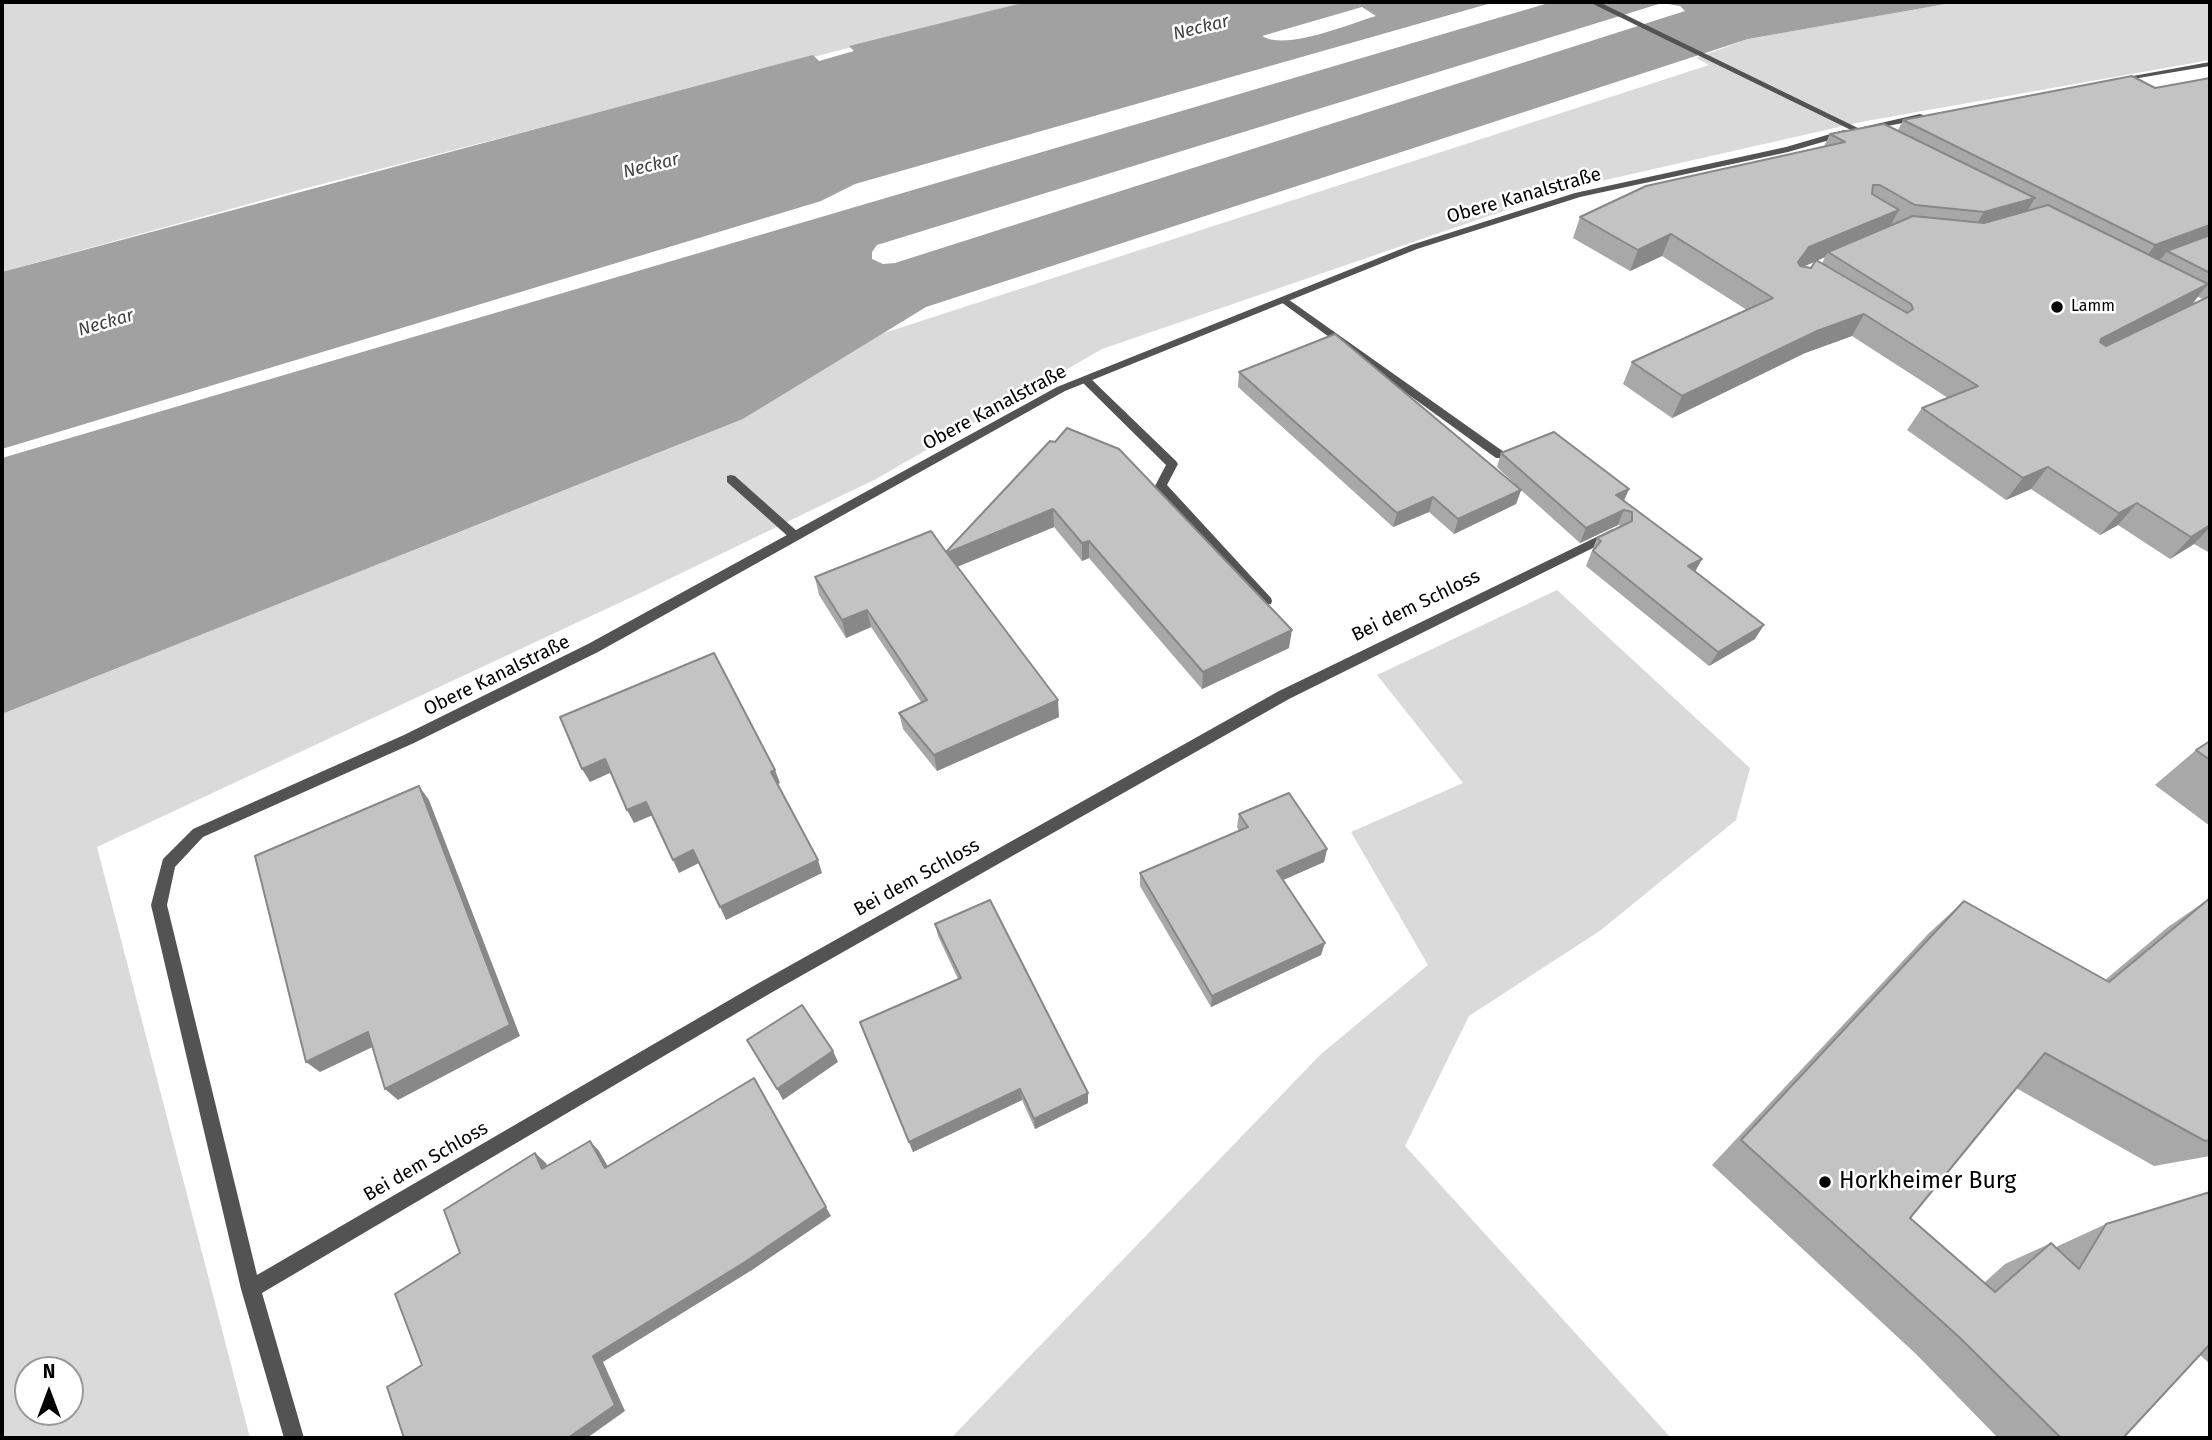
<!DOCTYPE html>
<html>
<head>
<meta charset="utf-8">
<style>
	body { margin:0 }
	#map { position:relative; width:2212px; height:1440px; overflow:hidden; background:#fff; font-family:"Fira Sans",sans-serif }
	canvas { display:block }
	.frame { position:absolute; inset:0; border:4px solid #000; pointer-events:none }
	.north { position:absolute; left:14px; top:1356px; width:70px; height:70px; box-sizing:border-box; background:#fff; border:2px solid #999; border-radius:50%; rotate:0deg; font-size:19px; font-weight:700; line-height:28px; text-align:center; color:#000 }
	.north::after { content:''; display:block; margin:auto; width:24px; height:32px; background:#000; clip-path:polygon(50% 0,100% 100%,50% 72%,0 100%) }
</style>
</head>
<body>
<div id="map">
<canvas width="2212" height="1440"></canvas>
<div class="frame"></div>
<div class="north">N</div>
</div>
<script>
const c = document.querySelector('canvas').getContext('2d');
c.lineJoin = 'round';
function paint(path, color) { c.fillStyle = color; c.fill(path, 'evenodd'); }
function stroke(path, color, width, dash) { c.strokeStyle = color; c.lineWidth = width; c.lineCap = dash ? 'butt' : 'round'; c.setLineDash(dash || []); c.stroke(path); }
function label(font, color, halo, rows, align = 'center') {
  c.font = font + ' "Fira Sans",sans-serif'; c.lineWidth = 5; c.setLineDash([]); c.textBaseline = 'middle'; c.strokeStyle = halo; c.fillStyle = color; for (const [text, x, y, turn = 0] of rows) {
    c.save(); c.translate(x, y); c.rotate((+turn || 0) * Math.PI / 180); c.textAlign = isNaN(turn) ? turn : align; if (halo) c.strokeText(text, 0, 0); c.fillText(text, 0, 0); c.restore();
  }
}
paint(new Path2D(`
	M 2,2 L 1026,2 L 303,189 L 2,272 Z
	M 1957,2 L 2210,2 L 2210,60 L 1861,122 L 1570,188 L 1102,349 L 876,479 L 636,595 L 97,847 L 250,1438 L 2,1438 L 2,714 L 743,419 L 878,335 L 1709,65 L 1696,58 L 1748,39 ZM 28,1370 L 70,1370 L 70,1412 L 28,1412 Z
	M 1557,590 L 1750,768 L 1736,820 L 1601,930 L 1469,1016 L 1405,1146 L 1671,1438 L 951,1438 L 1320,1055 L 1428,965 L 1351,832 L 1463,783 L 1377,675 Z`), '#dadada');
paint(new Path2D(`
	M 1026,2 L 1495,2 L 855,184 L 821,201 L 2,449 L 2,272 L 771,66 L 813,55 L 819,61 L 854,51 L 849,46 ZM 1362,7 L 1376,16 C 1349,24 1286,51 1262,36 Z
	M 1552,2 L 1957,2 L 1748,39 L 926,307 L 743,419 L 2,714 L 2,458 ZM 1662,3 L 1680,6 L 1685,11 L 895,263 L 883,264 L 872,259 L 872,252 L 877,245 Z`), '#a1a1a1');
paint(new Path2D(`
	M 1589,2 L 1599,2 L 1860,129 L 1853,131 Z
	M 1285,297 L 1504,452 L 1504,458 L 1496,458 L 1281,302 L 1280,300 Z
	M 1086,377 L 1090,378 L 1176,461 L 1178,464 L 1167,485 L 1271,598 L 1272,601 L 1271,604 L 1261,604 L 1157,489 L 1155,486 L 1166,465 L 1082,382 L 1082,378 Z
	M 731,475 L 735,476 L 799,533 L 801,536 L 799,539 L 791,539 L 727,482 L 727,476 Z
	M 1613,529 L 1619,533 L 1617,536 L 1289,699 L 1279,699 L 1277,695 L 1279,691 Z`), '#535353');
paint(new Path2D(`
	M 2210,62 L 2210,66 L 2115,82 L 2111,80 Z
	M 1920,114 L 1923,115 L 1923,119 L 1867,130 L 1863,127 Z
	M 1844,130 L 1847,131 L 1847,135 L 1788,152 L 1580,197 L 1417,249 L 1065,391 L 598,652 L 414,743 L 203,837 L 175,867 L 167,905 L 257,1275 L 757,984 L 1279,691 L 1289,691 L 1291,695 L 1289,699 L 769,994 L 262,1293 L 304,1438 L 284,1438 L 241,1289 L 151,905 L 163,859 L 193,829 L 404,735 L 588,644 L 1057,387 L 1411,245 L 1575,193 L 1786,147 Z`), '#535353');
paint(new Path2D(`
	M 2210,78 L 2210,553 L 2194,544 L 2170,559 L 2118,525 L 2100,535 L 2031,489 L 2006,500 L 1907,430 L 1922,408 L 1948,398 L 1852,336 L 1805,353 L 1672,418 L 1623,384 L 1632,362 L 1747,310 L 1662,256 L 1630,271 L 1573,238 L 1580,217 L 1824,146 L 1830,134 L 1898,130 L 1903,120 L 2155,88 ZM 1825,257 L 1822,263 L 1817,261 ZM 1815,262 L 1811,268 L 1804,266 ZM 2198,297 L 2203,299 L 2192,305 Z
	M 1239,372 L 1517,486 L 1497,467 L 1501,453 L 1629,489 L 1624,501 L 1702,559 L 1695,572 L 1755,639 L 1709,666 L 1586,566 L 1597,538 L 1622,526 L 1618,525 L 1580,543 L 1521,490 L 1516,504 L 1454,534 L 1429,512 L 1393,527 L 1238,387 Z
	M 1050,441 L 1289,648 L 1202,689 L 1089,558 L 1082,561 L 1054,527 L 957,567 L 1059,717 L 937,771 L 903,729 L 899,713 L 921,702 L 871,627 L 846,638 L 819,595 L 815,577 L 946,552 Z
	M 2210,741 L 2210,826 L 2155,785 L 2196,750 Z
	M 1239,814 L 1327,849 L 1324,862 L 1283,880 L 1321,955 L 1211,1007 L 1140,886 L 1140,873 L 1239,831 L 1237,827 Z
	M 2210,898 L 2210,1156 L 2154,1166 L 2016,1088 L 1910,1218 L 1984,1283 L 2005,1264 L 2051,1243 L 2056,1248 L 2058,1246 L 2106,1224 L 2210,1192 L 2210,1364 L 2200,1355 L 2123,1438 L 1998,1438 L 1916,1354 L 1712,1165 L 1929,933 L 1964,901 L 2105,980 L 2168,927 Z
	M 935,924 L 1088,1103 L 1035,1129 L 1022,1100 L 913,1152 L 860,1022 L 958,979 L 938,936 Z`), '#a8a8a8');
paint(new Path2D(`
	M 2035,198 L 2022,220 L 1971,233 L 1984,212 Z
	M 1899,210 L 1887,232 L 1828,252 L 1825,257 L 1798,269 L 1798,262 L 1809,247 Z
	M 2210,225 L 2210,240 L 2167,251 L 2162,258 L 2139,267 L 2155,245 Z
	M 1671,234 L 1662,256 L 1630,271 L 1638,250 Z
	M 2208,284 L 2190,306 L 2085,361 L 2101,339 Z
	M 1864,314 L 1852,336 L 1805,353 L 1672,418 L 1682,396 L 1817,331 Z
	M 2048,467 L 2031,489 L 2006,500 L 2023,478 Z
	M 1629,489 L 1622,504 L 1616,495 Z
	M 1521,490 L 1516,504 L 1454,534 L 1458,519 Z
	M 1433,497 L 1429,512 L 1393,527 L 1397,513 Z
	M 2137,503 L 2118,525 L 2100,535 L 2119,513 Z
	M 1053,509 L 1054,527 L 949,570 L 947,553 Z
	M 1624,510 L 1618,525 L 1580,543 L 1586,528 Z
	M 2210,525 L 2210,527 L 2194,544 L 2170,559 L 2191,537 Z
	M 1089,541 L 1089,558 L 1082,561 L 1082,543 Z
	M 1702,559 L 1694,573 L 1688,566 Z
	M 867,610 L 871,627 L 846,638 L 842,620 Z
	M 1764,625 L 1755,639 L 1709,666 L 1718,652 Z
	M 1292,630 L 1289,648 L 1202,689 L 1203,672 Z
	M 1058,700 L 1059,717 L 937,771 L 934,755 Z
	M 605,759 L 612,772 L 590,782 L 582,769 Z
	M 775,770 L 780,783 L 776,785 L 771,772 Z
	M 419,786 L 429,800 L 520,1036 L 398,1100 L 385,1089 Z
	M 646,802 L 653,815 L 634,823 L 627,810 Z
	M 1327,849 L 1324,862 L 1274,884 L 1277,871 Z
	M 693,850 L 699,863 L 679,873 L 673,860 Z
	M 818,860 L 822,873 L 726,920 L 720,907 Z
	M 1325,943 L 1321,955 L 1211,1007 L 1212,996 Z
	M 368,1032 L 381,1043 L 320,1072 L 306,1062 Z
	M 833,1051 L 838,1062 L 783,1100 L 777,1089 Z
	M 754,1078 L 831,1216 L 752,1270 L 603,1362 L 625,1411 L 587,1438 L 568,1438 L 593,1356 Z
	M 1020,1089 L 1022,1100 L 913,1152 L 909,1142 Z
	M 1088,1093 L 1088,1103 L 1035,1129 L 1034,1119 Z
	M 590,1141 L 599,1151 L 614,1177 L 605,1168 Z
	M 535,1153 L 546,1163 L 553,1178 L 542,1169 Z`), '#888');
const building = new Path2D(`
	M 2132,76 L 2155,88 L 2210,78 L 2210,225 L 2155,245 L 1903,120 Z
	M 1884,124 L 2035,198 L 1984,212 L 1915,205 L 1880,185 L 1873,185 L 1872,194 L 1899,210 L 1809,247 L 1798,262 L 1800,266 L 1811,268 L 1816,260 L 1907,313 L 1913,309 L 1911,304 L 1828,252 L 1913,216 L 1984,223 L 2048,205 L 2208,284 L 2101,339 L 2100,342 L 2106,346 L 2210,296 L 2210,525 L 2191,537 L 2137,503 L 2119,513 L 2048,467 L 2023,478 L 1922,408 L 1978,386 L 1864,314 L 1817,331 L 1682,396 L 1632,362 L 1773,298 L 1671,234 L 1638,250 L 1580,217 L 1646,186 L 1845,142 L 1830,134 Z
	M 2210,235 L 2210,273 L 2167,251 Z
	M 1335,334 L 1521,490 L 1458,519 L 1433,497 L 1397,513 L 1239,372 Z
	M 1067,428 L 1119,449 L 1292,630 L 1203,672 L 1089,541 L 1082,543 L 1053,509 L 947,553 L 1058,700 L 934,755 L 899,713 L 927,700 L 867,610 L 842,620 L 815,577 L 931,531 L 946,552 L 1050,441 L 1055,442 Z
	M 1554,432 L 1629,489 L 1616,495 L 1702,559 L 1688,566 L 1764,625 L 1718,652 L 1593,551 L 1601,541 L 1597,538 L 1632,521 L 1632,512 L 1624,510 L 1586,528 L 1501,453 Z
	M 714,653 L 775,770 L 771,772 L 818,860 L 720,907 L 693,850 L 673,860 L 646,802 L 627,810 L 605,759 L 582,769 L 560,717 Z
	M 2210,741 L 2210,760 L 2196,750 Z
	M 419,786 L 510,1025 L 385,1089 L 368,1032 L 306,1062 L 255,856 Z
	M 1289,793 L 1327,849 L 1277,871 L 1325,943 L 1212,996 L 1140,873 L 1248,827 L 1239,814 Z
	M 2210,898 L 2210,1140 L 2205,1141 L 2045,1053 L 1910,1218 L 1995,1292 L 2051,1243 L 2079,1269 L 2106,1224 L 2210,1192 L 2210,1344 L 2123,1438 L 2061,1438 L 1959,1337 L 1741,1140 L 1964,901 L 2109,982 Z
	M 990,900 L 1088,1093 L 1034,1119 L 1020,1089 L 909,1142 L 860,1022 L 961,978 L 935,924 Z
	M 802,1005 L 833,1051 L 777,1089 L 747,1040 Z
	M 754,1078 L 826,1207 L 745,1262 L 593,1356 L 615,1405 L 568,1438 L 404,1438 L 387,1387 L 422,1365 L 395,1294 L 460,1253 L 444,1210 L 535,1153 L 542,1169 L 590,1141 L 605,1168 Z`);
paint(building, '#c3c3c3');
stroke(building, '#888', 2);
for (const [x, y, r, color] of [
	[2057,307,7,"#000"],
	[1825,1182,7,"#000"]
]) { const dot = new Path2D(); dot.arc(x, y, r, 0, 2 * Math.PI); c.fillStyle = color; c.fill(dot); stroke(dot, '#fff', 2.5); }
label('16px', '#000', '#fff', [
	["Lamm",2071,307]
], 'left');
label('italic 18px', '#424242', '#fff', [
	["Neckar",1201,28,-14],
	["Neckar",651,166,-14],
	["Neckar",106,323,-16]
]);
label('19px', '#000', '#fff', [
	["Obere Kanalstraße",1524,196,-16],
	["Obere Kanalstraße",995,408,-28],
	["Bei dem Schloss",1416,606,-26],
	["Obere Kanalstraße",497,676,-26],
	["Bei dem Schloss",917,878,-29],
	["Bei dem Schloss",426,1162,-30]
]);
label('23px', '#000', '#fff', [
	["Horkheimer Burg",1839,1182]
], 'left');
</script>
</body>
</html>
